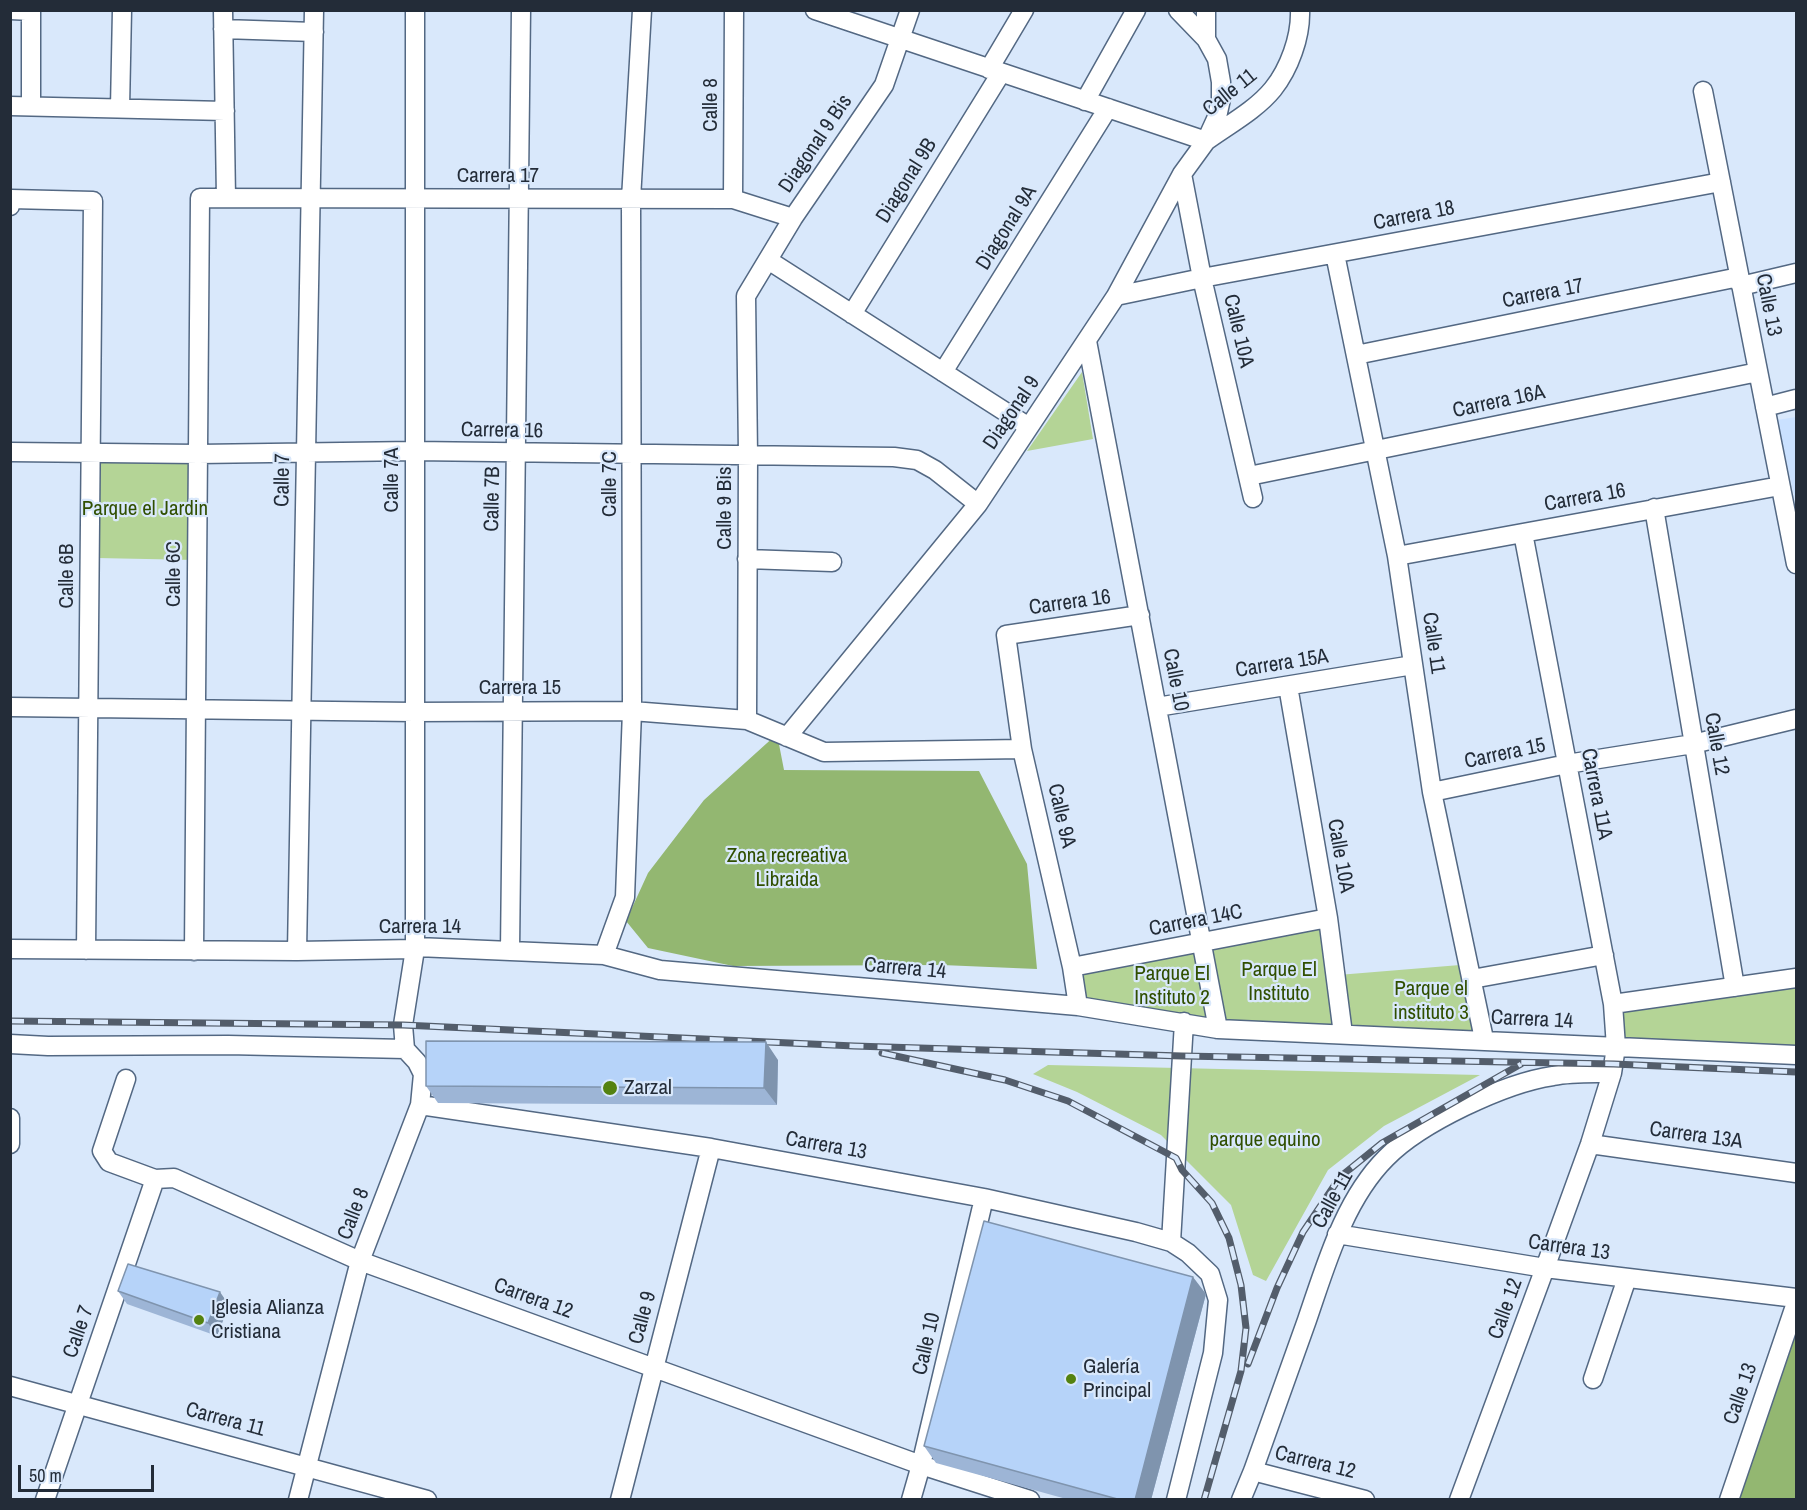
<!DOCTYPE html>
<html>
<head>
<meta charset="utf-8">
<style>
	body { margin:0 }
	#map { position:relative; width:1807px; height:1510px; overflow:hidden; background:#d9e8fb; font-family:"Archivo Narrow",sans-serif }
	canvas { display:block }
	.frame { position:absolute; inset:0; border:12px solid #232c38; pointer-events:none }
	.scale { position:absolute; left:18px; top:1465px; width:136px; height:27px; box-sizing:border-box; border:3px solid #232c38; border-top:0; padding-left:8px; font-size:18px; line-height:21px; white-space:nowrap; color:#232c38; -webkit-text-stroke:4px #d9e8fb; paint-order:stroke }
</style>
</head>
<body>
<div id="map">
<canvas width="1807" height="1510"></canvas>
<div class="frame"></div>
<div class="scale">50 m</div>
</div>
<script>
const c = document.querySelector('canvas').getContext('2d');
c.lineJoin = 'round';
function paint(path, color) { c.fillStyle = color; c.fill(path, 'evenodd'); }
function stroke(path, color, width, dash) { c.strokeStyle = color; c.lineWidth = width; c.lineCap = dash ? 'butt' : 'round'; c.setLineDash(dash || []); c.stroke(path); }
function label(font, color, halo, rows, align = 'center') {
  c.font = font + ' "Archivo Narrow",sans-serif'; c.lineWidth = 4.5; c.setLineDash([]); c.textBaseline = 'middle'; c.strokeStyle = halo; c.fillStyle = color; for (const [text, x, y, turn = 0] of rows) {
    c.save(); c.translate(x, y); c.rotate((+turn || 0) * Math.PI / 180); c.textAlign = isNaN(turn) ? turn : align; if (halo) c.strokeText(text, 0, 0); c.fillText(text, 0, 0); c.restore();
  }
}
paint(new Path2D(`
	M 1796,417 L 1796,503 L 1777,420 Z`), '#cae1ff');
paint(new Path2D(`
	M 1082,372 L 1093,439 L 1027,451 Z
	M 94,461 L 198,461 L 196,560 L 97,558 Z
	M 1325,922 L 1338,975 L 1460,965 L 1473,1034 L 1335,1034 L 1079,1006 L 1072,967 Z
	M 1796,978 L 1796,1055 L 1615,1044 L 1612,1008 Z
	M 1048,1065 L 1480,1075 L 1384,1126 L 1328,1170 L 1266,1281 L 1253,1275 L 1231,1205 L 1161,1135 L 1077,1092 L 1033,1074 Z`), '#b4d496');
paint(new Path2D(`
	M 777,734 L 784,770 L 979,771 L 1027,864 L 1037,969 L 942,965 L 733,966 L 648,948 L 626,921 L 648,873 L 704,800 Z
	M 1796,1303 L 1796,1499 L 1729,1499 Z`), '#93b771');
const minor = new Path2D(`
	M 11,10 L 31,11
	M 31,10 L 31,106
	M 223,10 L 226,198
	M 815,10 L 1206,141 C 1228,125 1256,110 1273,89 C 1289,69 1301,37 1300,10
	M 1206,10 L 1206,39
	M 223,29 L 314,32
	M 989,69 L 1024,10
	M 1703,91 L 1796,564
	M 1085,101 L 1136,10
	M 10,106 L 225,111
	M 120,108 L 122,10
	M 1182,174 L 1202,278 L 1253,498
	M 733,199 L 734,10
	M 10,206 L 11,199 L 93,201 L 86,950
	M 1335,254 L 1397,556 L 1432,792 L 1484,1039
	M 768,260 L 1029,427
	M 1741,286 L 1796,273
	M 1116,296 L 1202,278 L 1721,182
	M 852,314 L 1001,73
	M 1087,341 L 1218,1029
	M 1356,355 L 1739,277
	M 943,372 L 1108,108
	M 1765,407 L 1796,399
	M 10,452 L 198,454 L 414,451 L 894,457 L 917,460 L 935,470 L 978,504
	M 1249,476 L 1758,372
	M 1654,508 L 1735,987
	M 1397,556 L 1780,486
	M 747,559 L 832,562
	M 1288,686 L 1328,918 L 1343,1034
	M 10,707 L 414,712 L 632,711 L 747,720 L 824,752 L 1022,749
	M 1157,707 L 1413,665
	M 747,720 L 748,455 L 746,296 L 793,218 L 884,85 L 910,10
	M 787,737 L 978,504 L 1116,296 L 1182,174 L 1206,141 L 1217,117 L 1221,99 L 1221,82 L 1217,59 L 1206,39 L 1178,10
	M 1432,792 L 1567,764 L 1693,744 L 1796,719
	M 10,949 L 297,951 L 415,949 L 417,947 L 604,955 L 660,970 L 1078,1006 L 1218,1029 L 1796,1055
	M 194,951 L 200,198 L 733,199 L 793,218
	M 297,951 L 314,10
	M 510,951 L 521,10
	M 604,955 L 625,897 L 632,711 L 631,199 L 642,10
	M 1072,967 L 1328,918
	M 1472,979 L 1604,955
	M 1613,1004 L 1796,978
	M 1078,1006 L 1072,967 L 1022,749 L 1006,635 L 1140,615
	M 10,1044 L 48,1046 L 228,1045 L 405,1049
	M 126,1079 L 102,1151 L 109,1162 L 155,1179 L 174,1178 L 360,1261 L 921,1465 L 1030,1500
	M 420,1105 L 711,1148 L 984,1198 L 1136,1232 L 1171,1242 L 1188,1253 L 1210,1274 L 1218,1300 L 1213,1353 L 1176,1500
	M 10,1118 L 10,1144
	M 1590,1144 L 1796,1173
	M 1337,1234 L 1545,1268 L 1796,1298
	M 1171,1242 L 1184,1022
	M 1593,1379 L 1627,1278
	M 10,1386 L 427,1500
	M 1253,1471 L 1365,1500
	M 45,1500 L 155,1179
	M 298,1500 L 360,1261 L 420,1105 L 423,1074 L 417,1062 L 405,1049 L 403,1025 L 415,949 L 415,10
	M 620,1500 L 711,1148
	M 911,1500 L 921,1465 L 984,1198
	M 1241,1500 L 1253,1471 C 1271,1421 1289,1370 1307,1320 C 1326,1265 1344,1200 1386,1158 C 1420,1123 1505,1083 1553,1076 C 1572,1072 1593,1073 1612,1073
	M 1459,1500 L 1545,1268 L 1590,1144 L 1612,1073 L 1616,1047 L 1613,1004 L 1523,533
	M 1729,1500 L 1796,1303`);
stroke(minor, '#536883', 21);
stroke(minor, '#fff', 18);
const rail = new Path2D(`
	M 10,1021 L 403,1025 L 854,1046 L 1182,1056 L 1614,1064 L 1796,1072
	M 882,1053 L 1005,1080 L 1068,1101 L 1176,1158 L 1182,1170 L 1212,1203 L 1229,1238 L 1241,1285 L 1246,1328 L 1241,1371 L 1204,1500
	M 1248,1364 L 1277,1288 L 1303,1232 L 1340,1177 L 1382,1143 L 1521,1064`);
stroke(rail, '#535d6b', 7);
stroke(rail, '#d9e8fb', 4.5, [14]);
paint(new Path2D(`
	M 778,1060 L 777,1105 L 438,1103 L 426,1086 Z
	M 118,1291 L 229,1305 L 217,1336 L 127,1304 Z
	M 1206,1294 L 1151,1500 L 1070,1500 L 936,1463 L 924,1446 Z`), '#9db5d6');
paint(new Path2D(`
	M 766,1042 L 778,1060 L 777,1105 L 764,1088 Z
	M 1193,1277 L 1206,1294 L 1151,1500 L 1135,1500 Z
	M 220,1292 L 229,1305 L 217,1336 L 208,1323 Z`), '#7f94ae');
const building = new Path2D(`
	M 426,1041 L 766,1042 L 764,1088 L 426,1086 Z
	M 984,1221 L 1193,1277 L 1135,1500 L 1121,1500 L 924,1446 Z
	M 128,1264 L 220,1292 L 208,1323 L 118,1291 Z`);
paint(building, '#b6d3f9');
stroke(building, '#7f94ae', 1.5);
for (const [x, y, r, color] of [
	[610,1088,8,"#548210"],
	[199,1320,6,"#548210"],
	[1071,1379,6,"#548210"]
]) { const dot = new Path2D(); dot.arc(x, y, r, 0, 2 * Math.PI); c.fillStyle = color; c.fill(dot); stroke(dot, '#d9e8fb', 2); }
label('21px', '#232c38', '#d9e8fb', [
	["Calle 11",1230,93,-39],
	["Calle 8",711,105,-90],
	["Diagonal 9 Bis",816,144,-56],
	["Carrera 17",498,176],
	["Diagonal 9B",907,181,-58],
	["Carrera 18",1414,216,-11],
	["Diagonal 9A",1007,228,-58],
	["Carrera 17",1543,294,-11],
	["Calle 13",1768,305,79],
	["Calle 10A",1238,331,77],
	["Carrera 16A",1499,402,-12],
	["Diagonal 9",1012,413,-56],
	["Carrera 16",502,431,1],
	["Calle 7",283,480,-89],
	["Calle 7A",392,480,-90],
	["Calle 7C",610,484,-90],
	["Carrera 16",1585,498,-10],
	["Calle 7B",493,499,-89],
	["Calle 9 Bis",725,508,-90],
	["Calle 6C",174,574,-90],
	["Calle 6B",67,576,-90],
	["Carrera 16",1070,603,-8],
	["Calle 11",1433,643,82],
	["Carrera 15A",1282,664,-9],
	["Calle 10",1175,680,79],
	["Carrera 15",520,688],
	["Calle 12",1716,744,80],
	["Carrera 15",1505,754,-12],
	["Carrera 11A",1596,794,79],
	["Calle 9A",1061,816,77],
	["Calle 10A",1340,856,80],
	["Carrera 14C",1196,921,-11],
	["Carrera 14",420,927],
	["Carrera 14",905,969,5],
	["Carrera 14",1532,1020,3],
	["Carrera 13A",1696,1136,8],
	["Carrera 13",826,1146,10],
	["Calle 11",1333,1200,-61],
	["Calle 8",354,1214,-69],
	["Carrera 13",1569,1248,8],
	["Carrera 12",533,1299,20],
	["Calle 12",1506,1309,-70],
	["Calle 9",643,1318,-75],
	["Calle 7",79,1332,-71],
	["Calle 10",927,1344,-77],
	["Calle 13",1741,1394,-71],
	["Carrera 11",225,1420,15],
	["Carrera 12",1315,1463,14]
]);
label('21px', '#304f00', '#d9e8fb', [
	["Parque el Jardin",145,509],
	["Zona recreativa",787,856],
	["Libraida",787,880],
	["Parque El",1279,970],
	["Instituto",1279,994],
	["Parque El",1172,974],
	["Instituto 2",1172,998],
	["Parque el",1431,989],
	["instituto 3",1431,1013],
	["parque equino",1265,1140]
]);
label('21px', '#232c38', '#d9e8fb', [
	["Zarzal",624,1088],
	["Iglesia Alianza",211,1308],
	["Cristiana",211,1332],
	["Galería",1083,1367],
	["Principal",1083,1391]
], 'left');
</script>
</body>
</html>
